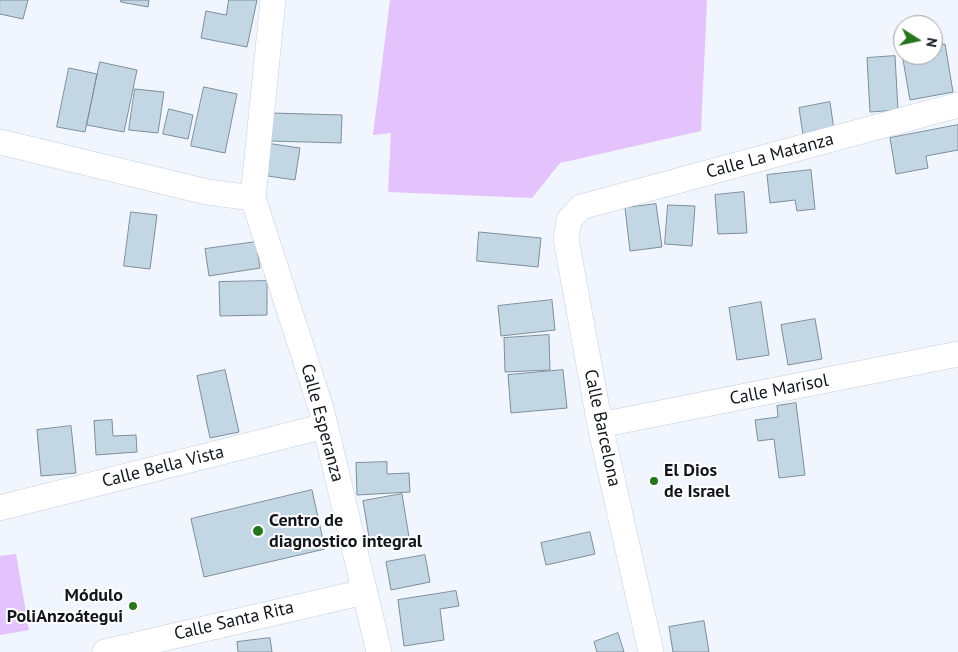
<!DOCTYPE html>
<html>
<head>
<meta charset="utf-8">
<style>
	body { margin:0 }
	#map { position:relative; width:958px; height:652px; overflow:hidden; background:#f1f5fd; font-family:"PT Sans",sans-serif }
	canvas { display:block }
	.north { position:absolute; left:893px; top:15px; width:50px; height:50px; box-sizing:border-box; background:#fff; border:1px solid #a0a1a4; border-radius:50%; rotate:100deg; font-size:14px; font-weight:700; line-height:20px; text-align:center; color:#12151b }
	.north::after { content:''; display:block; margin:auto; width:18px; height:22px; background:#26741b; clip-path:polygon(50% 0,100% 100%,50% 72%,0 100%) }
</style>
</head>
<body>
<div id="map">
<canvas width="958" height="652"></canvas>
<div class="north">N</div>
</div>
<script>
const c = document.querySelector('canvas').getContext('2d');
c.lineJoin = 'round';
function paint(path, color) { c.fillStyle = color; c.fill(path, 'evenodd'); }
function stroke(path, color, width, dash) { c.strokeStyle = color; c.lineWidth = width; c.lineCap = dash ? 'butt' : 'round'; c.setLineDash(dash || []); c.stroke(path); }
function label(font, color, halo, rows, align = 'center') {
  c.font = font + ' "PT Sans",sans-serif'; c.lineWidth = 4; c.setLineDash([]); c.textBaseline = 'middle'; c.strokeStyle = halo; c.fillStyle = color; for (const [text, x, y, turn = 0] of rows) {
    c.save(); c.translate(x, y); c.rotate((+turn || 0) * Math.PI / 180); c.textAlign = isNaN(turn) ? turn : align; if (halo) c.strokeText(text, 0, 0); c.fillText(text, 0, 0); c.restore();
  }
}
paint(new Path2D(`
	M 390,0 L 707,0 L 701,131 L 560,163 L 532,198 L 388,192 L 391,133 L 373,135 Z
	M 16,554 L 29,630 L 0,635 L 0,556 Z`), '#e4c2fc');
const building = new Path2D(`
	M 0,0 L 28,0 L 23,19 L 0,14 Z
	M 121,0 L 149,0 L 148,7 L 121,2 Z
	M 229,0 L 257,0 L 247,47 L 201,38 L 206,11 L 226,15 Z
	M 903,30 L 903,55 L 933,55 L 933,37 L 935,46 L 945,44 L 953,92 L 910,100 L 898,31 Z
	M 895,56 L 898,110 L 870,112 L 867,58 Z
	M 100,62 L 137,70 L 124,132 L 87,125 Z
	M 69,68 L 97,74 L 85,132 L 57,127 Z
	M 204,87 L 237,94 L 225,153 L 191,146 Z
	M 135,89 L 164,92 L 158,133 L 129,130 Z
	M 830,102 L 834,130 L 803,135 L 799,108 Z
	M 169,109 L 193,115 L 188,139 L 163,134 Z
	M 272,113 L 342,115 L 341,143 L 271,141 Z
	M 958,125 L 958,150 L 926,156 L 928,168 L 896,174 L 890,138 Z
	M 266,143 L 300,148 L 295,180 L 261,175 Z
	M 811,170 L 815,209 L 797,211 L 795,200 L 770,203 L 767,175 Z
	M 744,192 L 747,233 L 718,234 L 715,195 Z
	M 656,204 L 662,247 L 630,251 L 625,208 Z
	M 668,205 L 695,206 L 692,246 L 665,244 Z
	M 131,212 L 157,215 L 150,269 L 124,266 Z
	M 479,232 L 541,238 L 538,267 L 477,261 Z
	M 256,242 L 260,268 L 209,276 L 205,249 Z
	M 267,281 L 267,315 L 220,316 L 219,282 Z
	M 552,300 L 555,330 L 501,336 L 498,306 Z
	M 761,302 L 769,355 L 737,360 L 729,308 Z
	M 815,319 L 822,359 L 788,365 L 781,325 Z
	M 549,335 L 550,370 L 505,372 L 504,338 Z
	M 225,370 L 239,432 L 210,438 L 197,376 Z
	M 563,370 L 567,408 L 511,413 L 508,375 Z
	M 796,403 L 805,475 L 779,478 L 774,439 L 758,441 L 755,420 L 778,417 L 777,406 Z
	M 112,420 L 113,436 L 136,435 L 137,452 L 96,455 L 94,421 Z
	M 71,426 L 76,473 L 41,476 L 37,430 Z
	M 387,462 L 387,474 L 409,473 L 410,492 L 357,495 L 356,463 Z
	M 312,490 L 325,549 L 204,577 L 191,519 Z
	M 402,494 L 409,537 L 370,543 L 363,501 Z
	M 590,532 L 595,554 L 546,565 L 541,543 Z
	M 425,555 L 430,582 L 391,590 L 386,562 Z
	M 456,591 L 459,606 L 440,609 L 444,640 L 404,646 L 398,600 Z
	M 704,621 L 709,652 L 673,652 L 669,627 Z
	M 618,633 L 624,652 L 597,652 L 594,642 Z
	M 270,638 L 272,652 L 238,652 L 237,642 Z`);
paint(building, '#c3d6e3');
stroke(building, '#7d8e9b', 1);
const minor = new Path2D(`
	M 273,0 L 253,198 L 321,408 L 379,652
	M 0,142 L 207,192 L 253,198
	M 600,425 L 958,354
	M 0,508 L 325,426
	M 105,652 L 364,592
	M 651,652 L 600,425 L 566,239 L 569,220 L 581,207 L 958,105`);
stroke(minor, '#c4cee0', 26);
stroke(minor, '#fff', 25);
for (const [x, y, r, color] of [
	[654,481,5,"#26741b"],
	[258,531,6,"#26741b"],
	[133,606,5,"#26741b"]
]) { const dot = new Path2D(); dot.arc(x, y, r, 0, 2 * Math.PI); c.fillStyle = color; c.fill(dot); stroke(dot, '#fff', 2); }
label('18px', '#12151b', '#fff', [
	["Calle La Matanza",770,156,-15],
	["Calle Marisol",779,390,-11],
	["Calle Esperanza",322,423,75],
	["Calle Barcelona",602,428,78],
	["Calle Bella Vista",163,467,-14],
	["Calle Santa Rita",234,621,-13]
]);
label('bold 18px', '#12151b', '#fff', [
	["El Dios",664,471],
	["de Israel",664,492],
	["Centro de",269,521],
	["diagnostico integral",269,542],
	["Módulo",123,596,"right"],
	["PoliAnzoátegui",123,617,"right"]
], 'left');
</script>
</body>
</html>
